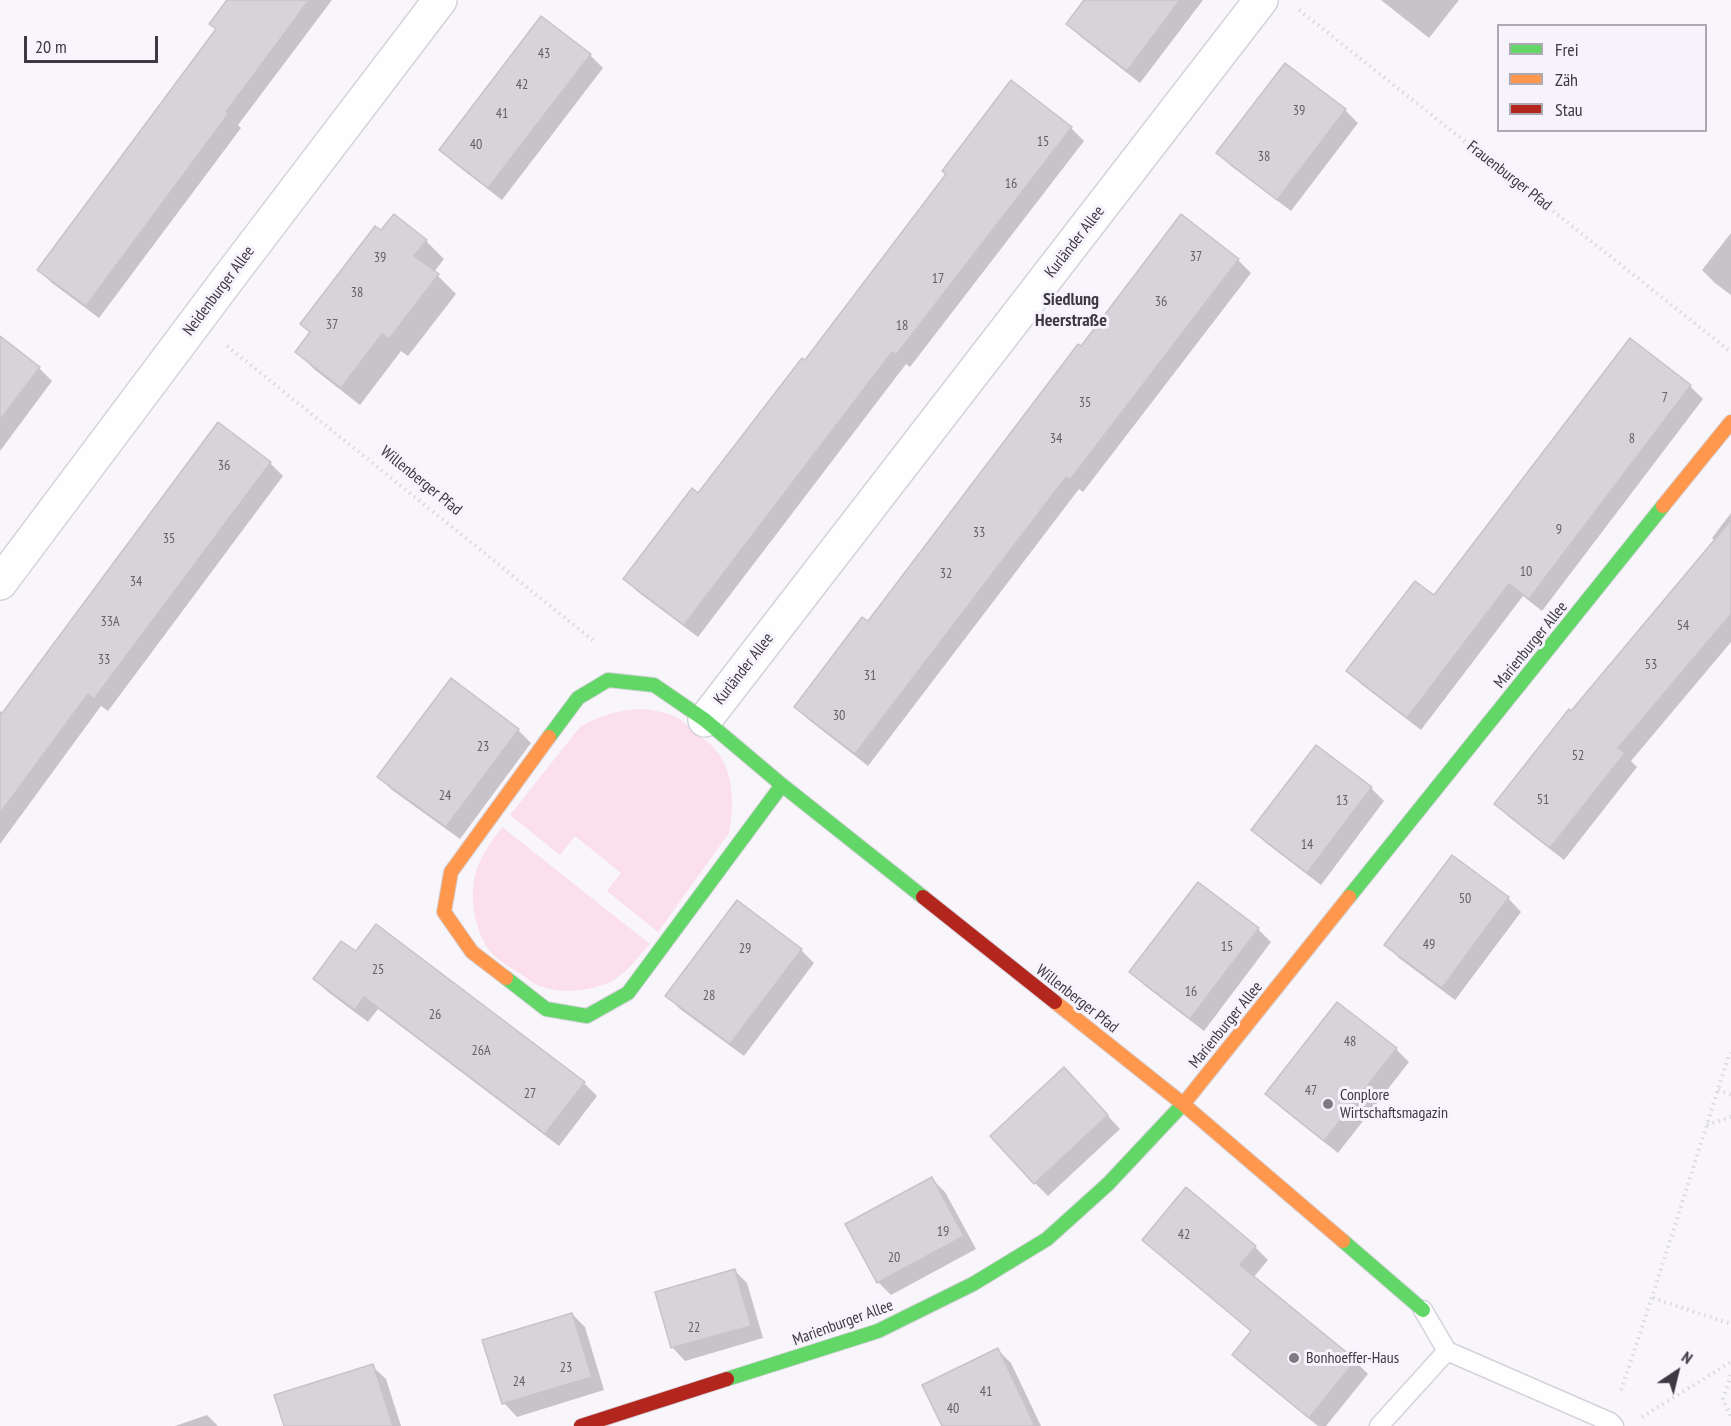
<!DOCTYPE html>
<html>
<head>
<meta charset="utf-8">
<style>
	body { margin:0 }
	#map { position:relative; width:1731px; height:1426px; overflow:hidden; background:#f8f5fb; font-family:"PT Sans Narrow",sans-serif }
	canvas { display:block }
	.legend { position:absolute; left:1497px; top:24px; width:210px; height:108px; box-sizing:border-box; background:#f7f3fd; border:2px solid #aca9b2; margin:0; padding:8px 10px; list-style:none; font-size:18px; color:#3c3942 }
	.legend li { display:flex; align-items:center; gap:12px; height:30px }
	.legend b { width:30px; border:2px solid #aca9b2 }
	.north { position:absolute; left:1647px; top:1342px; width:60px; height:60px; -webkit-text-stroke:4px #f7f3fd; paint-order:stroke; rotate:35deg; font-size:16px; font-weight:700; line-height:24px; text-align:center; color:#3c3942 }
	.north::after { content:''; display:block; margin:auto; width:21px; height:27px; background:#3c3942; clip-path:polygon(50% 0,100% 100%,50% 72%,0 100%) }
	.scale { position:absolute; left:24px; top:36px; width:134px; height:27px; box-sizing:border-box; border:3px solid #3c3942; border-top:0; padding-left:8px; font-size:18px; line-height:21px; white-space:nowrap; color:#3c3942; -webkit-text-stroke:4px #f7f3fd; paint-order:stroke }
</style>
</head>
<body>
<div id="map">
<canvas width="1731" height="1426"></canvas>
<ul class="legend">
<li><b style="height:8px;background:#63d668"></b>Frei</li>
<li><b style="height:8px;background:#ff974d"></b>Zäh</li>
<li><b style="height:8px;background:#b3261e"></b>Stau</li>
</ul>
<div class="north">N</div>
<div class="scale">20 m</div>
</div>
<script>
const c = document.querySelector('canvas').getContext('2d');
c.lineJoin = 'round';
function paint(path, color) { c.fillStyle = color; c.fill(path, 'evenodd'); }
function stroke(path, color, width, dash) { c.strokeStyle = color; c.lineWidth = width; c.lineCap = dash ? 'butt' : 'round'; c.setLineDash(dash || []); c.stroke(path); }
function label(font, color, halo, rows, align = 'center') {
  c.font = font + ' "PT Sans Narrow",sans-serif'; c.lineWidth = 6; c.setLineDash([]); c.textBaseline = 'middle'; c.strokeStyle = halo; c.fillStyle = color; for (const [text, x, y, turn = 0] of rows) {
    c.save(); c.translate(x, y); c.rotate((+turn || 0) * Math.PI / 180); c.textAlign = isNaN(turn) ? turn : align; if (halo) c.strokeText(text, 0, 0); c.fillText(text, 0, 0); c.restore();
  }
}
paint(new Path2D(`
	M 641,709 C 653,710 667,712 678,718 C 684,722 690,728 696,733 C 702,738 709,742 714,748 C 735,771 734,805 729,833 L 658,932 L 607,891 L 621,873 L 575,836 L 560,855 L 510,815 L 580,727 C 600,715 618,710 641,709 Z
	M 502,827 L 650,944 C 638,957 626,974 610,982 C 590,991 564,994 542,987 C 534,985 526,977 519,973 C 511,968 503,963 496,957 C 479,944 471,909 473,889 C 475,863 487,848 502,827 Z`), '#fbe0ec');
paint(new Path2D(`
	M 229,0 L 332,0 L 238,125 L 241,128 L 99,318 L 52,283 L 39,270 L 217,29 Z
	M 1086,0 L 1203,0 L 1140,83 L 1081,37 L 1068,24 Z
	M 1381,0 L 1459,0 L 1429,38 Z
	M 590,55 L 603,68 L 502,200 L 454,163 L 441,150 Z
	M 1345,110 L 1358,123 L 1291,211 L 1231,166 L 1218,153 Z
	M 1071,128 L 1084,141 L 910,367 L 906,364 L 698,637 L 638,592 L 625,579 L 699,496 L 805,362 Z
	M 1731,233 L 1731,295 L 1715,283 L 1702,270 Z
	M 426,241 L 444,259 L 434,272 L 456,294 L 408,356 L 401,351 L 360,405 L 315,370 L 297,352 L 311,334 L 302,324 Z
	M 1238,260 L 1251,273 L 1083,492 L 1079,489 L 868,766 L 809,720 L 796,707 L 868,623 L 1081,348 Z
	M 0,338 L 39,368 L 52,381 L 0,451 Z
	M 1690,386 L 1703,399 L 1542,611 L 1523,596 L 1421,730 L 1361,684 L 1348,671 Z
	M 270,463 L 283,476 L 108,711 L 101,706 L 0,844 L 0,712 L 1,711 L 4,714 Z
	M 1731,513 L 1731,642 L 1631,761 L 1637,767 L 1564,860 L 1509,817 L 1496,804 L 1715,541 L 1712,538 Z
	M 518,730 L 531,743 L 460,839 L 392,790 L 379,777 Z
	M 1371,788 L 1384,801 L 1321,885 L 1266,843 L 1253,830 Z
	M 1198,884 L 1258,929 L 1271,942 L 1204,1031 L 1144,985 L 1131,972 Z
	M 1508,898 L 1521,912 L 1455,1000 L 1399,958 L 1386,945 Z
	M 341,943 L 584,1083 L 597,1096 L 559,1146 L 378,1009 L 368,1022 L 328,992 L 315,979 Z
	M 801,950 L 814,963 L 744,1056 L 680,1009 L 667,996 Z
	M 1396,1049 L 1409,1062 L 1338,1153 L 1280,1107 L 1267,1094 Z
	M 1077,1082 L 1120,1129 L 1048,1196 L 1035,1183 Z
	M 932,1179 L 945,1192 L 976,1249 L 891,1295 L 878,1282 Z
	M 1186,1189 L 1255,1247 L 1268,1260 L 1253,1278 L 1355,1361 L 1368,1374 L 1326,1426 L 1318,1426 L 1247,1368 L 1234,1355 L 1252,1332 L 1157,1253 L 1144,1240 Z
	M 734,1270 L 747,1283 L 763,1338 L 685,1361 L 672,1347 Z
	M 572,1314 L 585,1327 L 604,1390 L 517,1417 L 504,1403 Z
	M 998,1350 L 1011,1363 L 1041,1426 L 944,1426 Z
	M 372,1366 L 386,1379 L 401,1426 L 286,1426 Z
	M 207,1415 L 218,1426 L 175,1426 Z`), '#0003');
const building = new Path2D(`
	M 227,0 L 309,0 L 226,112 L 229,113 L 86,306 L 37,270 L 216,29 L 209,24 Z
	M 1084,0 L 1180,0 L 1127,71 L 1066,24 Z
	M 541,16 L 591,54 L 488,188 L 439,150 Z
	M 1285,63 L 1346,109 L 1277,200 L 1216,153 Z
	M 1011,80 L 1072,127 L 896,355 L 892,352 L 684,625 L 623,579 L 692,488 L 698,493 L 802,358 L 805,360 L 946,174 L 942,171 Z
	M 394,214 L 427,240 L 414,256 L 439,274 L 389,339 L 382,334 L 341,388 L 295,352 L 310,332 L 300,324 L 375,226 L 381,230 Z
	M 1181,214 L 1239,259 L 1070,480 L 1066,477 L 855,754 L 794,707 L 862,617 L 868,621 L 1078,344 L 1081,346 Z
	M 0,336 L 40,367 L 0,420 Z
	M 1630,338 L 1691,385 L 1529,599 L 1509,584 L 1407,718 L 1346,671 L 1415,581 L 1434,595 Z
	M 218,422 L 271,462 L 94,699 L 88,694 L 0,813 L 0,716 Z
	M 1731,520 L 1731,614 L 1618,748 L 1625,753 L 1550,848 L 1494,804 L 1569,709 L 1571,711 Z
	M 451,678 L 519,729 L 446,827 L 377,777 Z
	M 1316,745 L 1372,787 L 1307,873 L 1251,830 Z
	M 1452,855 L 1509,897 L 1442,988 L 1384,945 Z
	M 1198,882 L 1259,928 L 1190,1019 L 1129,972 Z
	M 737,900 L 802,949 L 730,1044 L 665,996 Z
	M 376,924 L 585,1082 L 545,1134 L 364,997 L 355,1010 L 313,979 L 341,941 L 356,951 Z
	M 1337,1002 L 1397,1048 L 1324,1141 L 1265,1094 Z
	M 1064,1067 L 1108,1115 L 1034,1184 L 990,1136 Z
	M 932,1177 L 964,1236 L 877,1283 L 845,1224 Z
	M 1186,1187 L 1256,1246 L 1240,1265 L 1356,1360 L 1309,1418 L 1232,1355 L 1251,1331 L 1142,1240 Z
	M 735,1269 L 751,1326 L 671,1348 L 655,1292 Z
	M 572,1313 L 592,1377 L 502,1404 L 482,1340 Z
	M 998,1348 L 1035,1426 L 942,1426 L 922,1385 Z
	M 373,1364 L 393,1426 L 284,1426 L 274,1395 Z`);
paint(building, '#d8d3d9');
stroke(building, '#c8c3c9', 1.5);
const lane = new Path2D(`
	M 1423,1310 L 1447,1351
	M 1379,1426 L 1447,1351 L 1610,1422 L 1614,1426`);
const street = new Path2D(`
	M 0,583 L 227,280 L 440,0
	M 705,720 L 1261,0`);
const fast = new Path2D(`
	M 549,737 L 578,698 L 608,680 L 654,685 L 705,720 L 782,785 L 923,897
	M 1349,897 L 1663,506
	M 506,978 L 546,1009 L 587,1016 L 628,993 L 782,785
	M 1343,1241 L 1423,1310
	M 727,1379 L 878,1331 L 973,1284 L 1047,1239 L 1108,1184 L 1185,1102`);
const slow = new Path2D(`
	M 1663,506 L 1731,422
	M 506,978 L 472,952 L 444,912 L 451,872 L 549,737
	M 1055,1002 L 1183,1104 L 1343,1241
	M 1185,1102 L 1349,897`);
const jam = new Path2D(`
	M 923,897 L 1055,1002
	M 581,1426 L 727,1379`);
stroke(lane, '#d5d2da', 21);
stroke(street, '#d5d2da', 36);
stroke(fast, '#d5d2da', 16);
stroke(slow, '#d5d2da', 16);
stroke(jam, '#d5d2da', 16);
stroke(new Path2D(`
	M 1299,10 L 1731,352
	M 227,346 L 595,642
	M 1718,1090 L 1731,1095
	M 1707,1125 L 1731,1117
	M 1653,1298 L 1731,1324
	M 1731,1375 L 1723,1399 L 1731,1417
	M 1621,1390 C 1659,1279 1693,1167 1729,1055 L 1731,1053
	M 1642,1417 L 1731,1362`), '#dad9dc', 4, [1.5, 4.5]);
stroke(lane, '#fefefe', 18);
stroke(street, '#fefefe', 33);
stroke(fast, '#63d668', 14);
stroke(slow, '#ff974d', 14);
stroke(jam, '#b3261e', 14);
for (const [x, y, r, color] of [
	[1328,1104,6,"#7e7b83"],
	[1294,1358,6,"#7e7b83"]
]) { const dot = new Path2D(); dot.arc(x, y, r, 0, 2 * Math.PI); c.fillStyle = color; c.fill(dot); stroke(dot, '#f7f3fd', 2); }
label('14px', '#636068', null, [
	["43",544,54],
	["42",522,85],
	["39",1299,111],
	["41",502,114],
	["15",1043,142],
	["40",476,145],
	["38",1264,157],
	["16",1011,184],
	["37",1196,257],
	["39",380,258],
	["17",938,279],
	["38",357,293],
	["36",1161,302],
	["37",332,325],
	["18",902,326],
	["7",1665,398],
	["35",1085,403],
	["34",1056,439],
	["8",1632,439],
	["36",224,466],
	["9",1559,530],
	["33",979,533],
	["35",169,539],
	["10",1526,572],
	["32",946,574],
	["34",136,582],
	["33A",110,622],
	["54",1683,626],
	["33",104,660],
	["53",1651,665],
	["31",870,676],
	["30",839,716],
	["23",483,747],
	["52",1578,756],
	["24",445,796],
	["51",1543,800],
	["13",1342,801],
	["14",1307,845],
	["50",1465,899],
	["49",1429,945],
	["15",1227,947],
	["29",745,949],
	["25",378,970],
	["16",1191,992],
	["28",709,996],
	["26",435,1015],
	["48",1350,1042],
	["26A",481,1051],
	["47",1311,1091],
	["27",530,1094],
	["19",943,1232],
	["42",1184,1235],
	["20",894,1258],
	["22",694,1328],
	["23",566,1368],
	["24",519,1382],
	["41",986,1392],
	["40",953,1409]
]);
label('16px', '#3c3942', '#f7f3fd', [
	["Frauenburger Pfad",1509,176,38],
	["Kurländer Allee",1075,242,-52],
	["Neidenburger Allee",219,291,-53],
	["Willenberger Pfad",421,481,39],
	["Marienburger Allee",1531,645,-51],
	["Kurländer Allee",744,669,-52],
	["Willenberger Pfad",1077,999,38],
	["Marienburger Allee",1226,1025,-51],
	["Marienburger Allee",843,1323,-20]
]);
label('16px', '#3c3942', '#f7f3fd', [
	["Conplore",1340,1095],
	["Wirtschaftsmagazin",1340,1113],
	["Bonhoeffer-Haus",1306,1358]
], 'left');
label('bold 18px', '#3c3942', '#f7f3fd', [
	["Siedlung",1071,300],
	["Heerstraße",1071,321]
]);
</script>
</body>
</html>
